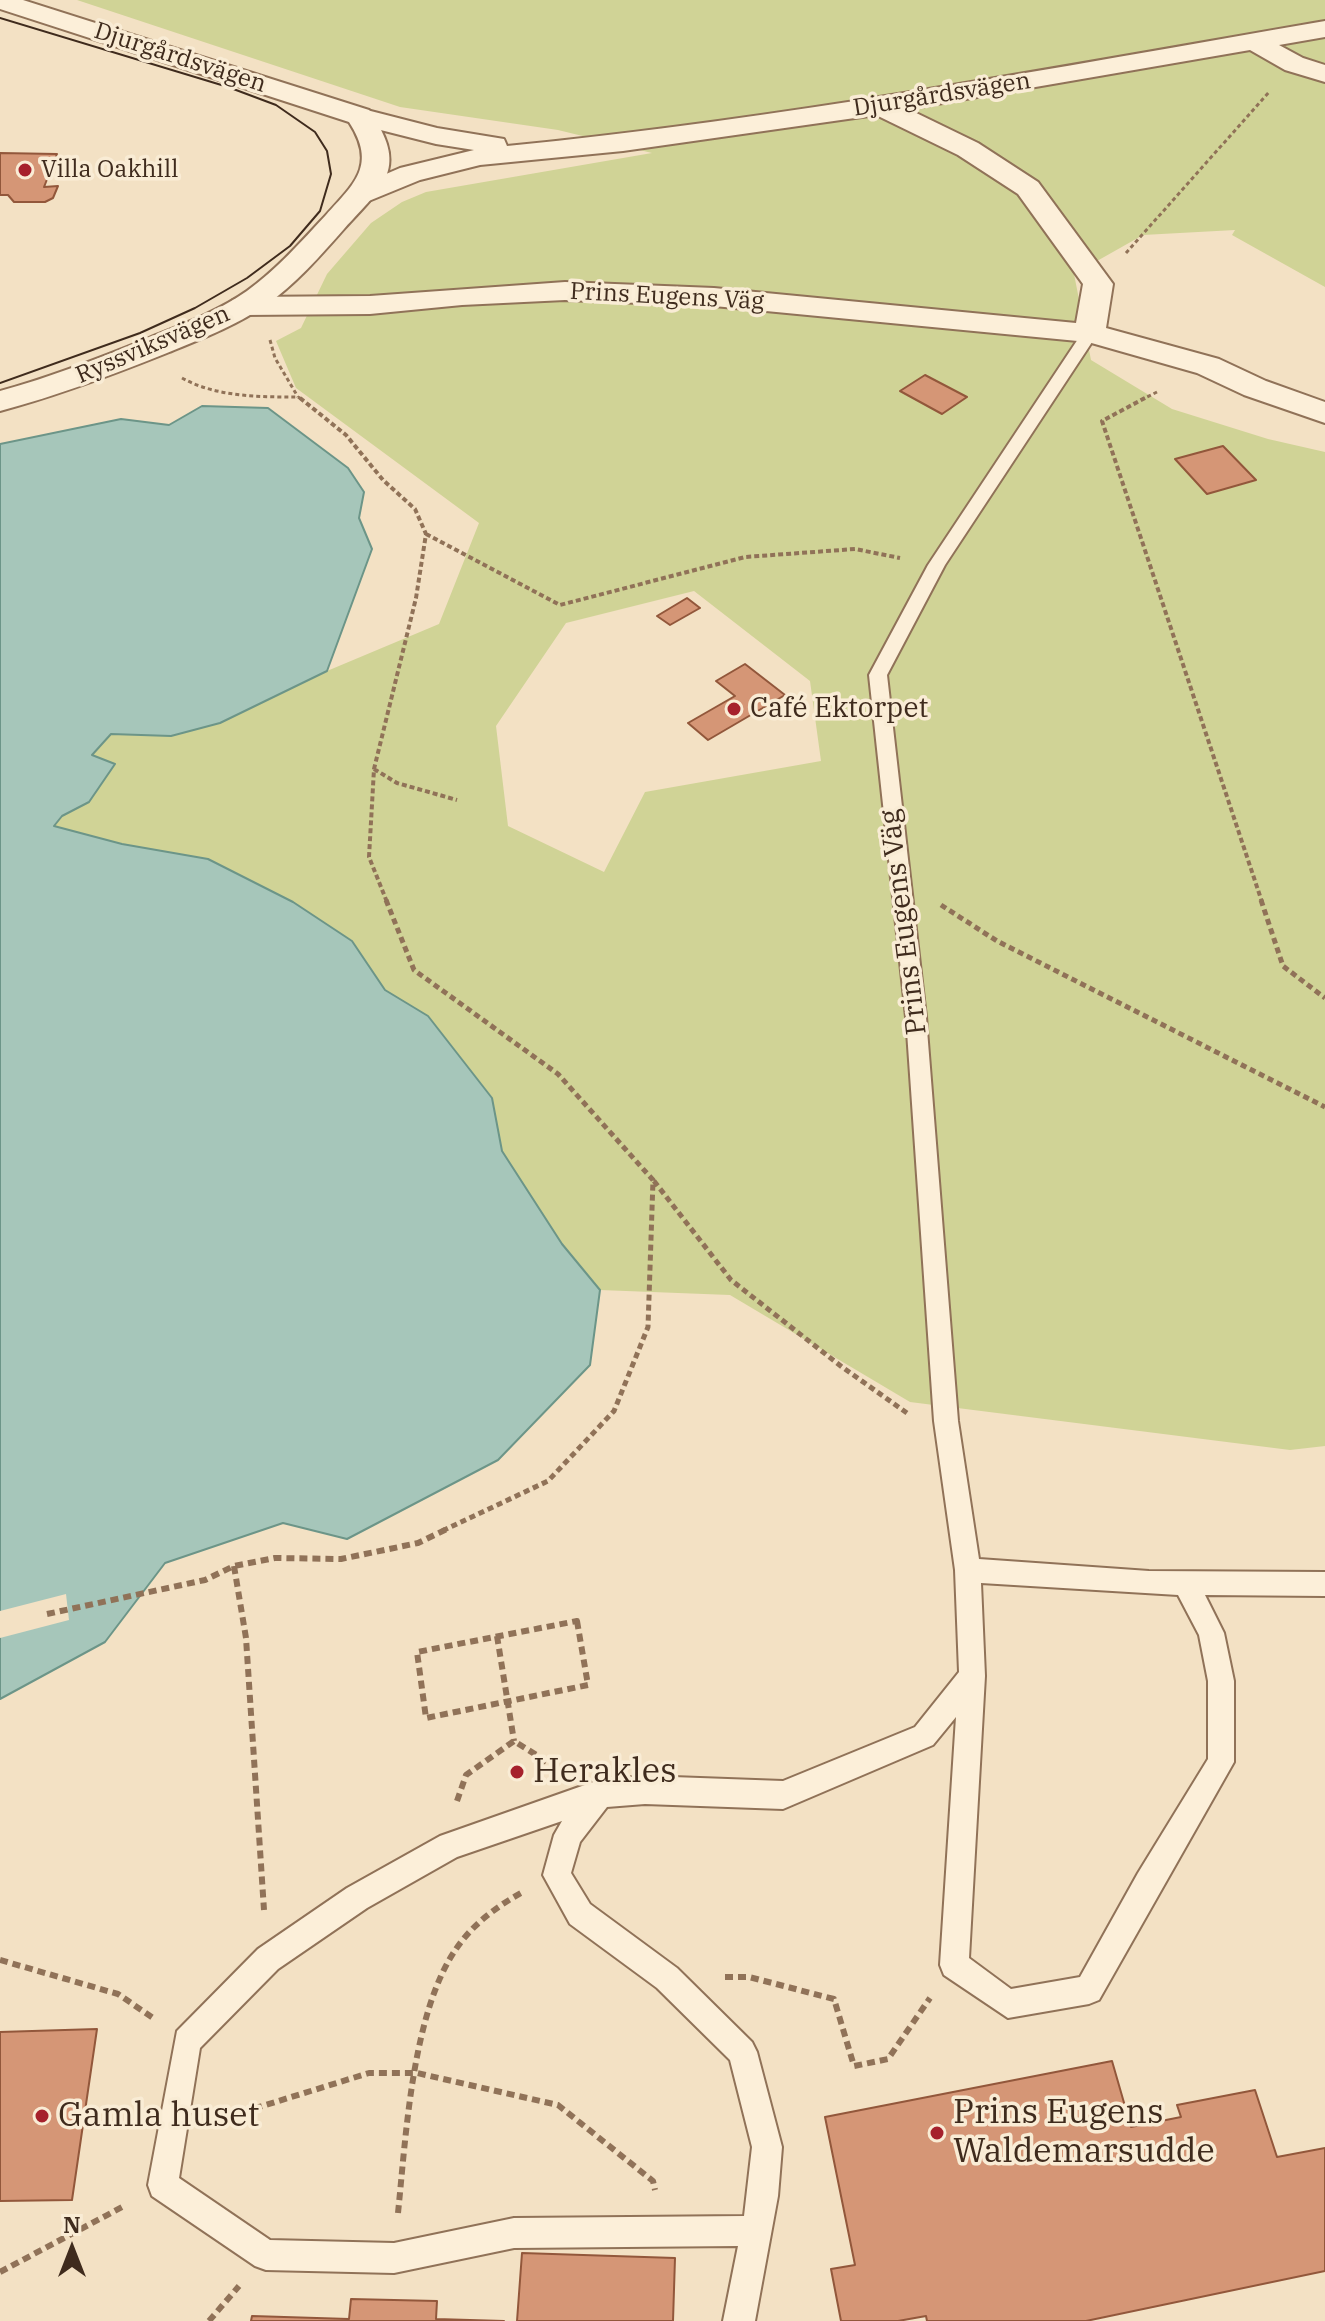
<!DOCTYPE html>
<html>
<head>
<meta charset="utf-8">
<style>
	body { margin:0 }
	#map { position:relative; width:1325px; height:2321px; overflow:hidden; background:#f3e1c4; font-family:"IBM Plex Serif",serif }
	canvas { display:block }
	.north { position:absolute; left:32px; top:2209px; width:80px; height:80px; -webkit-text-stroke:6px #f9ecd5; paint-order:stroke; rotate:0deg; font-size:22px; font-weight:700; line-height:32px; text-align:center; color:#3f2b1d }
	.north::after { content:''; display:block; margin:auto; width:28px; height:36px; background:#3f2b1d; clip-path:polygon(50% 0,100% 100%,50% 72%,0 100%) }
</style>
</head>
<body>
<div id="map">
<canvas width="1325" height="2321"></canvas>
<div class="north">N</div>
</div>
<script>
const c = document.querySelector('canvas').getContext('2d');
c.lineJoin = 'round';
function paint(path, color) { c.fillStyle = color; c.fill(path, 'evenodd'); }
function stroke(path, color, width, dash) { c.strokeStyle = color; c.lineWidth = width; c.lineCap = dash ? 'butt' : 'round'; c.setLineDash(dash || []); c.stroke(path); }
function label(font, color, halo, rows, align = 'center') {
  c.font = font + ' "IBM Plex Serif",serif'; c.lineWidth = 7; c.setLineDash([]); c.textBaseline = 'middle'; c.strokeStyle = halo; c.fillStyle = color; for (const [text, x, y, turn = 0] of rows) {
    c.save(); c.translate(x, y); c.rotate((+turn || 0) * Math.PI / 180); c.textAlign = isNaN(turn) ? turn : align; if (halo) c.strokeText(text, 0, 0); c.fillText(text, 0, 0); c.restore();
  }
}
paint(new Path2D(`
	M 77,0 L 1325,0 L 1325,287 L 1232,235 L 1235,230 L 1143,235 L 1074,274 L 1091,360 L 1172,409 L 1268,439 L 1325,452 L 1325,1446 L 1290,1450 L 910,1402 L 730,1295 L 600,1290 L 562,1244 L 502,1151 L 492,1097 L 428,1016 L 385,990 L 352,940 L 122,844 L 53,826 L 61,816 L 89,802 L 114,764 L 92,755 L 111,734 L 171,736 L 220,723 L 327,671 L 439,624 L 479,523 L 296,388 L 276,341 L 301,328 L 327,274 L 371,223 L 402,202 L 426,192 L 652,153 L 558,130 L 400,107 ZM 1223,446 L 1255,481 L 1207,494 L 1175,459 ZM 694,591 L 810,681 L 821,761 L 645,792 L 604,872 L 508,826 L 496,726 L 566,623 Z`), '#d0d396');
const water = new Path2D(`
	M 202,406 L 268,408 L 348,468 L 364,492 L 359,518 L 372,549 L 327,671 L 220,723 L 171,736 L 111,734 L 92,755 L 115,764 L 89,802 L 62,816 L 54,826 L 122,844 L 208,859 L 293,902 L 352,941 L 385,990 L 428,1016 L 492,1098 L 502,1151 L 562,1244 L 600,1290 L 590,1365 L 498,1460 L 347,1539 L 283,1523 L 165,1563 L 105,1642 L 0,1699 L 0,444 L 121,419 L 169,425 Z`);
paint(water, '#a6c6ba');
stroke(water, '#6c9588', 2);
paint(new Path2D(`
	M 66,1594 L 69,1620 L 0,1638 L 0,1611 Z`), '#f3e1c4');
const building = new Path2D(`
	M 0,153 L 57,154 L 44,187 L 58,186 L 53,198 L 45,202 L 14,202 L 8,195 L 0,195 Z
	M 925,375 L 967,397 L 942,414 L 900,391 Z
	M 1223,446 L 1256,480 L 1207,494 L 1175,459 Z
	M 687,598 L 700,608 L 670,625 L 657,616 Z
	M 745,664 L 785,695 L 708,740 L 688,723 L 735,696 L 716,681 Z
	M 97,2029 L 72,2200 L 0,2201 L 0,2032 Z
	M 1112,2061 L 1131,2127 L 1181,2117 L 1177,2105 L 1255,2090 L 1277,2157 L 1325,2148 L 1325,2271 L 1086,2321 L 927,2321 L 926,2316 L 898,2321 L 841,2321 L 831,2269 L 855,2265 L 825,2117 Z
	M 522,2253 L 675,2258 L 673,2321 L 517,2321 Z
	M 351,2299 L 437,2301 L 436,2319 L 504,2321 L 251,2321 L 252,2316 L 349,2319 Z`);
paint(building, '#d59676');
stroke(building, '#92573b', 2);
const service = new Path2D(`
	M 1090,328 L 1098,333 L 945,565 L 887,675 L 926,1017 L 958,1421 L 979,1559 L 1149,1571 L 1325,1572 L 1325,1596 L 1205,1595 L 1224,1633 L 1234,1681 L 1234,1762 L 1099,2000 L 1089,2004 L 1008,2018 L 944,1975 L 940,1965 L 956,1717 L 933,1745 L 783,1809 L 645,1804 L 607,1807 L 580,1842 L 571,1873 L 590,1904 L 677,1968 L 752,2042 L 757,2052 L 782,2147 L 778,2196 L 755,2321 L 723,2321 L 738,2246 L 514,2248 L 394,2273 L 266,2270 L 255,2266 L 152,2196 L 148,2185 L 177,2031 L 258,1949 L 347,1888 L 440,1836 L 599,1780 L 645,1776 L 783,1781 L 915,1727 L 959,1672 L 955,1570 L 934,1421 L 906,1017 L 869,675 L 928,565 L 1082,333 ZM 981,1583 L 1178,1595 L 1199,1635 L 1208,1681 L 1208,1759 L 1138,1873 L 1080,1977 L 1011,1989 L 969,1958 L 985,1676 ZM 562,1821 L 554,1835 L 543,1875 L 570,1924 L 657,1988 L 730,2060 L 752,2147 L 744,2216 L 514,2218 L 394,2243 L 270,2240 L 179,2178 L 200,2048 L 278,1969 L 367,1908 L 457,1857 Z`);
const minor = new Path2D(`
	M 1325,21 L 1325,37 L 1279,45 L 1303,58 L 1325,65 L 1325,82 L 1285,70 L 1250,50 L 908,109 L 978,143 L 1038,182 L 1113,284 L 1106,328 L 1219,359 L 1266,381 L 1325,402 L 1325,423 L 1244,395 L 1197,373 L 1088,342 L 714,306 L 565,300 L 462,305 L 370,314 L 244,315 L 233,312 L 229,306 L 233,300 L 244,297 L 370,296 L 565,282 L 714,288 L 1076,323 L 1083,284 L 1018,194 L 958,155 L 876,115 L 623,151 L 480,165 L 420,180 L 359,205 L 349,202 L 345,196 L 349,190 L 400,168 L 474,150 L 436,144 L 349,122 L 345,116 L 349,110 L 359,108 L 437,128 L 504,139 L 507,146 C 782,119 1053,68 1325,21 Z`);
const tertiary = new Path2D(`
	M 0,0 L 23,0 L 369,110 C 409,168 385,184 344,229 C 320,256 296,284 266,305 C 235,326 201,339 167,353 C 112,375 57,396 0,411 L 0,391 C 51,377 100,358 149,338 C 183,324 217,312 247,291 C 277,269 301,242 326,215 C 355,183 377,165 349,122 L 0,9 Z`);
stroke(service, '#907258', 4);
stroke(minor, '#907258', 4);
stroke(tertiary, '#907258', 4);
stroke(new Path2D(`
	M 1126,253 L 1270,91
	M 270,340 L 275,358 L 298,397
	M 182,378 C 216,397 260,397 298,397 L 303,400
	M 1141,400 L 1157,392`), '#907258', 3, [4, 3]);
stroke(new Path2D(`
	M 300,398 L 346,435 L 383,480 L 415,509 L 426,534 L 416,598 L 374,769 L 369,857 L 387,902
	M 1145,398 L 1102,421 L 1262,902
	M 426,534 L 560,605 L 745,557 L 855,549 L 900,558
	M 374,769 L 397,783 L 457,800`), '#907258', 4, [5, 3]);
stroke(new Path2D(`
	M 386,900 L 414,970 L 558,1074 L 653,1180 L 648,1327 L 614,1411 L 548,1481 L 442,1531
	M 1261,900 L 1283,966 L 1325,998
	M 941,905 L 997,941 L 1325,1107
	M 654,1181 L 731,1280 L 842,1367 L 907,1413`), '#907258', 5, [6, 4]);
stroke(new Path2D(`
	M 234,1566 L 246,1638 L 264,1910
	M 47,1614 L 205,1580 L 234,1566 L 275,1558 L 341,1559 L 418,1543 L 447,1529
	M 577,1621 L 588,1685 L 426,1718 L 417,1652 Z
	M 497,1636 L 514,1741
	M 457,1801 L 466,1775 L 514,1741 L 538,1756 L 546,1768
	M 0,1960 L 118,1994 L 156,2020
	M 725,1977 L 749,1977 L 834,1999 L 854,2066 L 888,2059 L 930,1998
	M 217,2120 L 369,2073 L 417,2073 L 558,2105 L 653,2181 L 655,2190
	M 398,2213 C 406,2136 412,2013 456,1949 C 472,1925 496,1907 521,1893
	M 0,2272 L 126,2205
	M 209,2321 L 239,2286`), '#907258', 6, [8, 5]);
paint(service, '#fcefd9');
paint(minor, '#fcefd9');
paint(tertiary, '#fcefd9');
stroke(new Path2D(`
	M 0,18 L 228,87 L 276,105 L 315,132 L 327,151 L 331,174 L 320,211 L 290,246 L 247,278 L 195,308 L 140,333 L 0,383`), '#3f2b1d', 2);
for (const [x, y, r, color] of [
	[25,170,8,"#a6212c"],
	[734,709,8,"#a6212c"],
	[517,1772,8,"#a6212c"],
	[42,2116,8,"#a6212c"],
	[937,2133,8,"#a6212c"]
]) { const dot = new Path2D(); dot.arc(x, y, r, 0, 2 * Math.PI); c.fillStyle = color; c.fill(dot); stroke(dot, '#f9ecd5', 3); }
label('24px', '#3f2b1d', '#f9ecd5', [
	["Djurgårdsvägen",180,58,18],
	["Djurgårdsvägen",942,95,-9],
	["Prins Eugens Väg",667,297,3],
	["Ryssviksvägen",153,345,-23]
]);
label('24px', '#3f2b1d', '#f9ecd5', [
	["Villa Oakhill",41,170]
], 'left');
label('28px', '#3f2b1d', '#f9ecd5', [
	["Café Ektorpet",750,709]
], 'left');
label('28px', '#3f2b1d', '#f9ecd5', [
	["Prins Eugens Väg",904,922,-97]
]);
label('34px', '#3f2b1d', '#f9ecd5', [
	["Herakles",533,1772],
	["Prins Eugens",953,2113],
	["Waldemarsudde",953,2152],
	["Gamla huset",58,2116]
], 'left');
</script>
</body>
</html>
